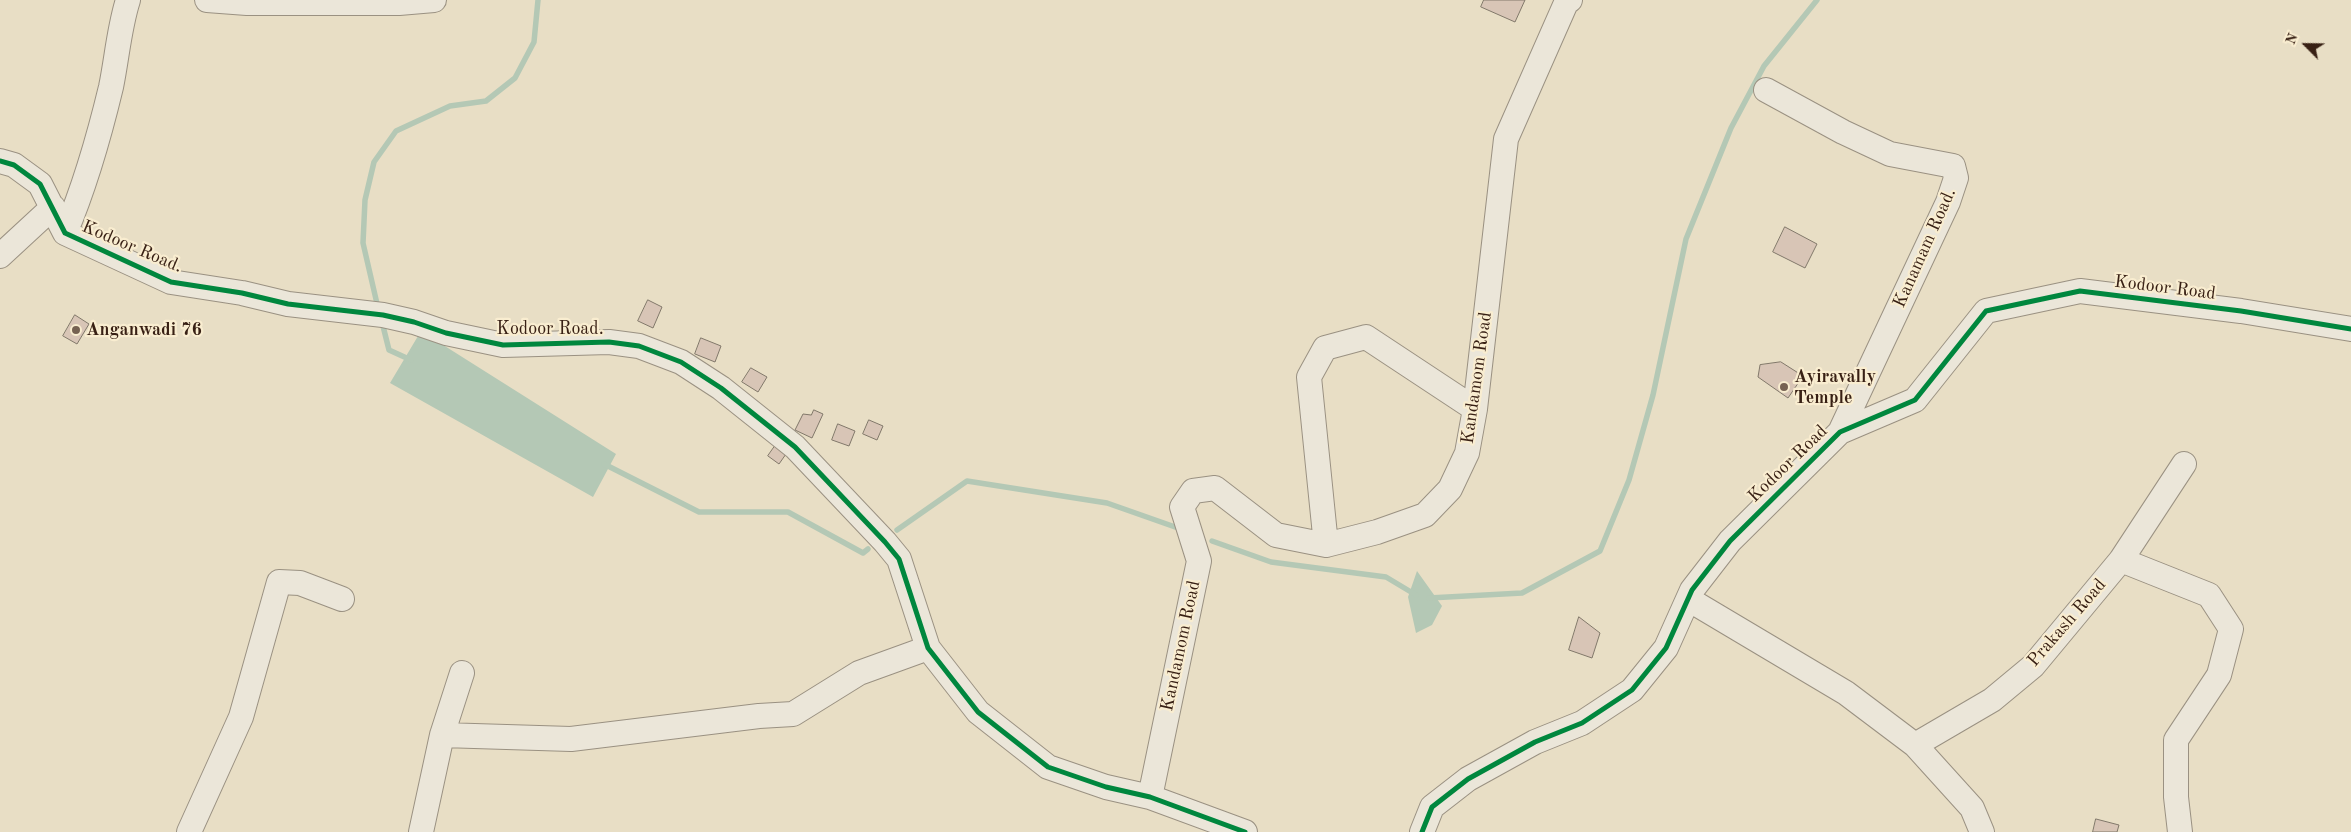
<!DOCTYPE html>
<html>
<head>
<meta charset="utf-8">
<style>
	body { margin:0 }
	#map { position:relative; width:2351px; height:832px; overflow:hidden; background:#e8dec5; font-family:"Old Standard TT",serif }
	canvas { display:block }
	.north { position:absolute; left:2281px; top:20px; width:50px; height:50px; -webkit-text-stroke:4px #f9edd0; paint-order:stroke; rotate:293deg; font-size:14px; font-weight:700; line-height:20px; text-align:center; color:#382014 }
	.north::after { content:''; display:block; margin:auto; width:18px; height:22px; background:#382014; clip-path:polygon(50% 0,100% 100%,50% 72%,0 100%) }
</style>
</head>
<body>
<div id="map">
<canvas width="2351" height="832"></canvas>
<div class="north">N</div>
</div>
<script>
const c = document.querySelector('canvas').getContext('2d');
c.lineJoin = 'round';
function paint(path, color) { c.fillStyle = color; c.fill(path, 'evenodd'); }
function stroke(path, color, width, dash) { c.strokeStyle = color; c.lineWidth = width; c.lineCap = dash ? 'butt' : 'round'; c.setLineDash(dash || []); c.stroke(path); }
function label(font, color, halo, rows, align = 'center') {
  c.font = font + ' "Old Standard TT",serif'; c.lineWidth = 4.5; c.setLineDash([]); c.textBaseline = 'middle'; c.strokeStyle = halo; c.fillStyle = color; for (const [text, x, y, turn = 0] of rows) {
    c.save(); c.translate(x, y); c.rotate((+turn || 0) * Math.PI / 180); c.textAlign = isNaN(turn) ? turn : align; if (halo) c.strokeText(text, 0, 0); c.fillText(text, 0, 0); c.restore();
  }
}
paint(new Path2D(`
	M 421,331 L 616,454 L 593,497 L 390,383 Z
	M 1417,571 L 1442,606 L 1432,625 L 1416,633 L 1408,597 Z`), '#b4c8b5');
stroke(new Path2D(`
	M 378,308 L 363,243 L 365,200 L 374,162 L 396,131 L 450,106 L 486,101 L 515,78 L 534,42 L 538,0
	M 382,322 L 389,350 L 411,360
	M 604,464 L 699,512 L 788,512 L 863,553 L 868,549
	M 897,530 L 967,481 L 1107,503 L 1178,528
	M 1212,541 L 1271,562 L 1386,577 L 1416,595
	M 1429,598 L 1522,593 L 1600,551 L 1629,480 L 1653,395 L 1686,239 L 1731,128 L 1764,66 L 1817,0`), '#b4c8b5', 5.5);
const building = new Path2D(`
	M 1484,0 L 1525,0 L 1515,22 L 1481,7 Z
	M 1785,227 L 1817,244 L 1805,268 L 1773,252 Z
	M 648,300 L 662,307 L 653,328 L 638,321 Z
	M 75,315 L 89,324 L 77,344 L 63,336 Z
	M 701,338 L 721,346 L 715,362 L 695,354 Z
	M 1781,362 L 1803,376 L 1788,398 L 1758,377 L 1760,365 Z
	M 751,368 L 767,377 L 758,392 L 742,382 Z
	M 814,410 L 823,414 L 812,438 L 795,430 L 803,414 L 811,415 Z
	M 869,420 L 883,426 L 877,440 L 863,434 Z
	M 838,424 L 855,431 L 849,446 L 832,440 Z
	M 775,446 L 786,454 L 779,464 L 768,456 Z
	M 1579,617 L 1600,633 L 1592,658 L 1569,650 Z
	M 2096,819 L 2119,825 L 2117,832 L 2093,832 Z`);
paint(building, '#d8c5b6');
stroke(building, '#81786a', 1);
const minor = new Path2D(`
	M 207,0 L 247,3 L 399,3 L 434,0
	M 1766,90 L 1843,132 L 1890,154 L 1953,166 L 1956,178 L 1948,202 L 1840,432
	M 0,161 L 14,165 L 40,184 L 65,233 L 171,282 L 242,293 L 288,304 L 383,315 L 414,322 L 446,333 L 503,345 L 609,342 L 639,346 L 681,362 L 721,388 L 795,447 L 885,542 L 899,559 L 928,648 L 978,712 L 1048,767 L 1106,787 L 1150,797 L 1245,832
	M 65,233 C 85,186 99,137 111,87 C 117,58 119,28 128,0
	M 0,256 L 53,207
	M 1326,545 L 1309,377 L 1325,348 L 1366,337 L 1475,409
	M 2121,560 L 2209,595 L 2231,629 L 2219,675 L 2176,740 L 2176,797 L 2180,832
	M 1688,599 L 1846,693 L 1915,745 L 1972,808 L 1982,832
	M 442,735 L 571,739 L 759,716 L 793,714 L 859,673 L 928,648
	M 1915,745 L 1992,700 L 2033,666 L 2121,560 L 2184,464
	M 1150,797 L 1199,561 L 1182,507 L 1193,491 L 1215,488 L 1276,535 L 1326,545 L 1377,532 L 1425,515 L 1450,489 L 1467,453 L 1475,409 L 1506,139 L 1566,3 L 1570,0
	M 189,832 L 241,717 L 279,582 L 300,583 L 342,599
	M 421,832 L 442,735 L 462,673
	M 1422,832 L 1432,807 L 1468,779 L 1535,742 L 1582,723 L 1632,690 L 1666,648 L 1692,590 L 1730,541 L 1840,432 L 1915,400 L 1986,311 L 2080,291 L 2241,311 L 2351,329`);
stroke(minor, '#9a9182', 26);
stroke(minor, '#ebe6d9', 24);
stroke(new Path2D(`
	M 0,161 L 14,165 L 40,184 L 65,233 L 171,282 L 242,293 L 288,304 L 383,315 L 414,322 L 446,333 L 503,345 L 609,342 L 639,346 L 681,362 L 721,388 L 795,447 L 885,542 L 899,559 L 928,648 L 978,712 L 1048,767 L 1106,787 L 1150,797 L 1245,832
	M 1422,832 L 1432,807 L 1468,779 L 1535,742 L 1582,723 L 1632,690 L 1666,648 L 1692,590 L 1730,541 L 1840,432 L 1915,400 L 1986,311 L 2080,291 L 2241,311 L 2351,329`), '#00873e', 5);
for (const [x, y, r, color] of [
	[76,330,5,"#766252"],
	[1784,387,5,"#766252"]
]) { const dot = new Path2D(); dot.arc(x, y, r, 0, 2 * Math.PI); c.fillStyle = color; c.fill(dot); stroke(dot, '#f9edd0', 2); }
label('18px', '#382014', '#f9edd0', [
	["Kodoor Road.",132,247,23],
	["Kanamam Road.",1925,248,-66],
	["Kodoor Road",2165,288,7],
	["Kodoor Road.",550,329],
	["Kandamom Road",1477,378,-82],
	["Kodoor Road",1788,464,-44],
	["Prakash Road",2067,623,-49],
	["Kandamom Road",1181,646,-78]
]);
label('bold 18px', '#382014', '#f9edd0', [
	["Anganwadi 76",86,330],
	["Ayiravally",1794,377],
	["Temple",1794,398]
], 'left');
</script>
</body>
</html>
